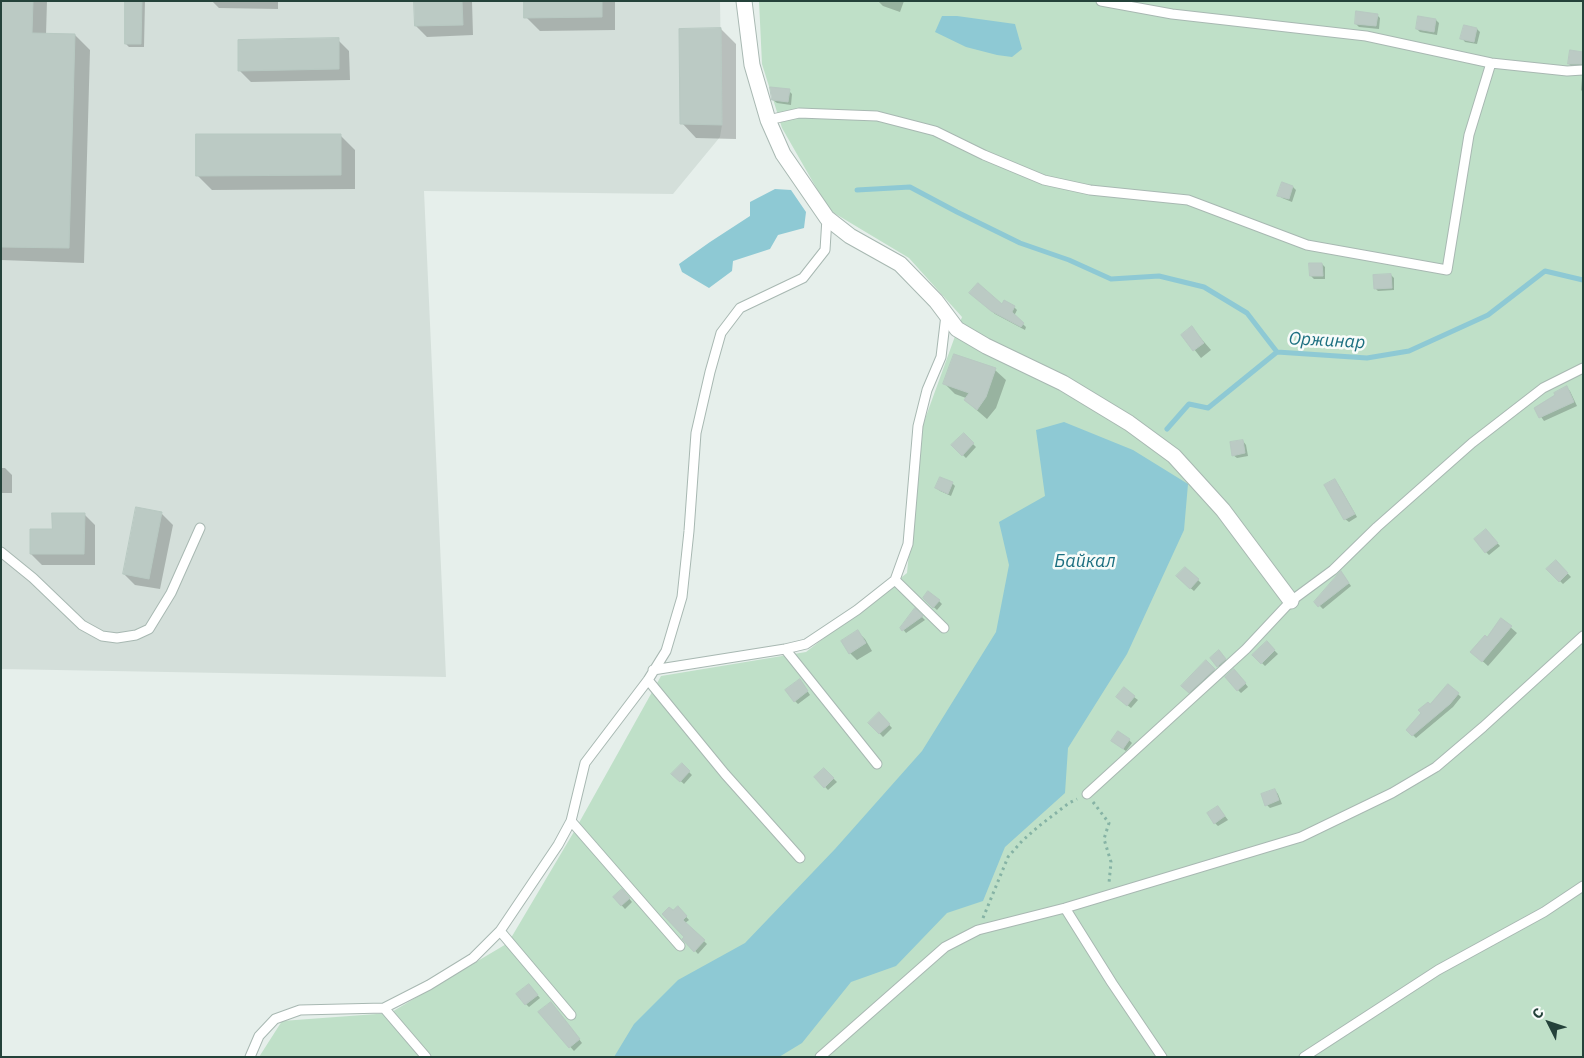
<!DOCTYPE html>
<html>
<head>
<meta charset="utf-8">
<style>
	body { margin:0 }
	#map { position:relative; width:1584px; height:1058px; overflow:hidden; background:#e6efeb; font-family:"IBM Plex Sans",sans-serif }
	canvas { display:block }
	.frame { position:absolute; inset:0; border:2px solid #24423a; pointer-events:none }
	.north { position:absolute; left:1524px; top:998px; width:50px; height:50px; -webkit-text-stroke:4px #f7fbf9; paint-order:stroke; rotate:311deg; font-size:14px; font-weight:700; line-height:20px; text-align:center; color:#24423a }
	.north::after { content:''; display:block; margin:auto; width:18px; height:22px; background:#24423a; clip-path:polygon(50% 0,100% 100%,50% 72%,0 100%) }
</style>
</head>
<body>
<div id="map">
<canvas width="1584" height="1058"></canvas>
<div class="frame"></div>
<div class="north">С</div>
</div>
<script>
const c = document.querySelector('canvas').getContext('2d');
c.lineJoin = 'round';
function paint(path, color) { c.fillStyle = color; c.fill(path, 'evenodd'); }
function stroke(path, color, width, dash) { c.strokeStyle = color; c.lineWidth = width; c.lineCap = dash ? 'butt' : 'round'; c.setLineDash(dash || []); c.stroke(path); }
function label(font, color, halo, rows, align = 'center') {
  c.font = font + ' "IBM Plex Sans",sans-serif'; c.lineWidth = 5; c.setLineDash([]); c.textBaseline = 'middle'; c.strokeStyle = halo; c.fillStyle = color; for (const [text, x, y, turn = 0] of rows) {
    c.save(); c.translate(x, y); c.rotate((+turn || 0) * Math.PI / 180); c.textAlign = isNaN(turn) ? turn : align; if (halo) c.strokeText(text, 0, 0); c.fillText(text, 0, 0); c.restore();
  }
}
paint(new Path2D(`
	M 1,1 L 720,1 L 722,125 L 720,137 L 673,194 L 424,191 L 446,677 L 1,669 Z`), '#d4dfda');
paint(new Path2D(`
	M 759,1 L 1583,1 L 1583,1057 L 259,1057 L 282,1021 L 390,1013 L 508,943 L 575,830 L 661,676 L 806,652 L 907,573 L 921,430 L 962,317 L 909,258 L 829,210 L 782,128 L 762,64 Z`), '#bfe0c8');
paint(new Path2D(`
	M 942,16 L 957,16 L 1015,24 L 1022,49 L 1012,57 L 997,55 L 966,47 L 935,32 Z
	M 775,189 L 791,190 L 806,212 L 804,228 L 778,235 L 770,249 L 733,261 L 732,271 L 709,288 L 682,272 L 679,264 L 710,242 L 750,216 L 750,202 Z
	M 1064,422 L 1133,450 L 1188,484 L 1184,530 L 1127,654 L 1068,748 L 1065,793 L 1005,847 L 983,901 L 947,913 L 896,966 L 851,982 L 802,1043 L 779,1057 L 614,1057 L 634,1024 L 678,980 L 745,943 L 835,849 L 922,751 L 996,632 L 1009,565 L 999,522 L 1045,496 L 1036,430 Z`), '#8ec9d4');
paint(new Path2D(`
	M 1,1 L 47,1 L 46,35 L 75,35 L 90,50 L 84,263 L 1,260 Z
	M 126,1 L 145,1 L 144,47 L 129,47 L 126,44 Z
	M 212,1 L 278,1 L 278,9 L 219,8 Z
	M 415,1 L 472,1 L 473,35 L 427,37 L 416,26 Z
	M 525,1 L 615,1 L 615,30 L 540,31 L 526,17 Z
	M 878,1 L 904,1 L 900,12 L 883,6 Z
	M 1377,15 L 1380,18 L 1379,29 L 1359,27 L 1356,24 Z
	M 1436,20 L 1439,23 L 1437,35 L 1420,32 L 1417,29 Z
	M 721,29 L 736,44 L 736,139 L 696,138 L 682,123 Z
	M 1477,29 L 1480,32 L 1477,44 L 1465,42 L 1462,38 Z
	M 338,40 L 349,51 L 350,80 L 251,82 L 240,71 Z
	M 1583,53 L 1583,67 L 1572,67 L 1569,64 Z
	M 1582,78 L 1583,78 L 1583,92 L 1581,90 Z
	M 789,91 L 792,94 L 791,105 L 777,103 L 773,100 Z
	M 340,135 L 355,150 L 355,189 L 212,190 L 197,175 Z
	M 1293,187 L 1296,190 L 1292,202 L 1282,198 L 1279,195 Z
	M 1322,264 L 1325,267 L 1325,279 L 1314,279 L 1311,276 Z
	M 1391,275 L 1394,278 L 1394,290 L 1378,291 L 1375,288 Z
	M 974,296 L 1002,306 L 1014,307 L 1017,310 L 1014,316 L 1026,327 L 1025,330 L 995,314 Z
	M 1192,328 L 1211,350 L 1201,358 L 1183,335 Z
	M 995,370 L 1006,380 L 996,408 L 987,419 L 965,400 L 966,398 L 955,394 L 945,384 Z
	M 1567,388 L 1570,391 L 1577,406 L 1544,421 L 1535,408 Z
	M 964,435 L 976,447 L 966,458 L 953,445 Z
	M 1243,441 L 1246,445 L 1248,456 L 1237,458 L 1233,455 Z
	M 1,468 L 5,468 L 12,475 L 12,493 L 1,493 Z
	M 952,483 L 955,486 L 951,496 L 940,491 L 936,488 Z
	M 1338,484 L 1357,517 L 1349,522 L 1345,519 Z
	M 137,509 L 162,514 L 173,525 L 160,589 L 135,585 L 124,574 Z
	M 84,514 L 95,525 L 95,565 L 42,565 L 31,554 L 53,530 Z
	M 1489,534 L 1500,546 L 1489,555 L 1486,552 Z
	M 1556,561 L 1571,577 L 1563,584 L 1548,569 Z
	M 1344,576 L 1351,586 L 1323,609 L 1316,602 Z
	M 1181,580 L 1198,580 L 1201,583 L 1194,591 Z
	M 924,598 L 939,601 L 942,604 L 937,610 Z
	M 915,610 L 925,620 L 906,633 L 902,628 Z
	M 1502,620 L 1517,633 L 1488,666 L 1478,657 Z
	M 858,632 L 865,639 L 872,651 L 857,660 L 850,653 Z
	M 1267,643 L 1278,654 L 1265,666 L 1254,655 Z
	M 1222,655 L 1228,663 L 1221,669 L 1212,659 Z
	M 1206,662 L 1217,673 L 1193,695 L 1183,686 Z
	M 1237,673 L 1248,687 L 1241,693 L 1238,690 Z
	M 803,684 L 810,695 L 798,704 L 795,701 Z
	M 1448,685 L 1461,697 L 1453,707 L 1416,738 L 1408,730 Z
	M 1134,697 L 1138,700 L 1131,708 L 1121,700 Z
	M 879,714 L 892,728 L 883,737 L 870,723 Z
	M 1129,740 L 1132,743 L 1126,751 L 1116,744 Z
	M 682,765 L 692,775 L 684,784 L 673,774 Z
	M 824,769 L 837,782 L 828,790 L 816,777 Z
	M 1275,790 L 1278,794 L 1282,804 L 1270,808 L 1267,805 Z
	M 1218,807 L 1228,820 L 1218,826 L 1215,823 Z
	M 622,890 L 632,902 L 625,909 L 614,897 Z
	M 678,908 L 689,920 L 685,923 L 707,944 L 698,954 L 684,939 L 686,937 L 673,912 Z
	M 532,989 L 540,998 L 529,1007 L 526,1004 Z
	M 554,1007 L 582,1043 L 574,1051 L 540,1013 Z`), '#0003');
stroke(new Path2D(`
	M 857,190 L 910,187 L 957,212 L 1020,243 L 1069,260 L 1111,279 L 1159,276 L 1204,287 L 1247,313 L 1277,352
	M 1167,429 L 1189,404 L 1208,408 L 1277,352 L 1367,358 L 1409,351 L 1488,315 L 1545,271 L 1583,280`), '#8ec9d4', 5);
const building = new Path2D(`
	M 1,1 L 33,1 L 32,33 L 75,34 L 69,248 L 1,247 Z
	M 125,1 L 142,1 L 141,44 L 125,44 Z
	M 414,1 L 462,1 L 463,25 L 415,26 Z
	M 524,1 L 602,1 L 602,17 L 524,18 Z
	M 1356,11 L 1378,14 L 1376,26 L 1355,24 Z
	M 1418,16 L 1436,19 L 1434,32 L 1416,29 Z
	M 1464,25 L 1477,28 L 1474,42 L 1460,39 Z
	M 721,28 L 722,125 L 680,124 L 679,29 Z
	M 339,38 L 339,69 L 238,71 L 238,40 Z
	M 1570,50 L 1583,52 L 1583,64 L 1568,64 Z
	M 770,87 L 790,89 L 788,102 L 772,100 Z
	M 196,134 L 341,134 L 341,175 L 196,176 Z
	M 1282,182 L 1293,186 L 1289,199 L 1277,196 Z
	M 1309,263 L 1322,263 L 1323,276 L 1310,276 Z
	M 1391,274 L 1392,288 L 1374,289 L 1373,275 Z
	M 978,283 L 1002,304 L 1004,300 L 1015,306 L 1012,312 L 1024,323 L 1021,327 L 991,311 L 969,293 Z
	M 1192,326 L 1204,343 L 1193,351 L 1181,335 Z
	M 954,354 L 996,368 L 986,397 L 977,410 L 964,400 L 969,393 L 943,384 Z
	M 1567,386 L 1574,402 L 1539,418 L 1534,408 L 1555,395 L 1554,393 Z
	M 964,433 L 974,443 L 962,456 L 951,445 Z
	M 1243,440 L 1245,453 L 1232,456 L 1230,442 Z
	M 940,477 L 953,482 L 948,494 L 935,488 Z
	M 1335,479 L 1355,514 L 1344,520 L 1324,485 Z
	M 136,507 L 162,512 L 149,579 L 123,574 Z
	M 52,513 L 85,513 L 84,554 L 30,554 L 30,529 L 52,529 Z
	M 1486,529 L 1498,543 L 1485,553 L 1474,539 Z
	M 1556,560 L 1568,573 L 1559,582 L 1546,569 Z
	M 1185,567 L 1199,579 L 1190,589 L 1176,576 Z
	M 1341,571 L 1349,583 L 1318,607 L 1314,602 Z
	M 928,591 L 940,600 L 933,608 L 923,598 Z
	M 915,608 L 923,616 L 902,631 L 900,628 Z
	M 1501,618 L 1512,626 L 1482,662 L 1470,652 L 1485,635 L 1487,637 Z
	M 858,630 L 866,643 L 849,654 L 841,641 Z
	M 1267,641 L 1275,650 L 1261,664 L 1252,655 Z
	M 1219,650 L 1226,659 L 1217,667 L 1210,658 Z
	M 1206,660 L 1215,669 L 1189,693 L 1181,686 Z
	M 1234,669 L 1246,683 L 1237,691 L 1225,677 Z
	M 800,679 L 808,691 L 794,702 L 785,690 Z
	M 1448,684 L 1459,693 L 1450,704 L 1412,736 L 1406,730 L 1421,713 L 1418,710 L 1428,702 L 1430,704 Z
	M 1124,687 L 1135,696 L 1127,706 L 1116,697 Z
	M 879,712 L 890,724 L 879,734 L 868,723 Z
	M 1118,731 L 1130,739 L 1123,749 L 1111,741 Z
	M 682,763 L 690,771 L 680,782 L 671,774 Z
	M 824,768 L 834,778 L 824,788 L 814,777 Z
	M 1275,789 L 1279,800 L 1265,806 L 1261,794 Z
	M 1218,806 L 1225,816 L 1214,824 L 1207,813 Z
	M 622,889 L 630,898 L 621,906 L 613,897 Z
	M 678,906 L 687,916 L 683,920 L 705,940 L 694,952 L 682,939 L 684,937 L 662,914 L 669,907 L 673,910 Z
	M 529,984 L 538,995 L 525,1005 L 516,994 Z
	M 551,1002 L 580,1039 L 569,1048 L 538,1012 Z`);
paint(building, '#bbcac4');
stroke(building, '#b8c9c2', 1);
const lane = new Path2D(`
	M 1101,1 L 1172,14 L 1366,36 L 1491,63 L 1567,71 L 1583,70
	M 768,120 L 799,113 L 877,116 L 935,131 L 984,155 L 1044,180 L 1090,190 L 1188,200 L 1307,245 L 1447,270 L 1469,135 L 1491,63
	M 1,552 L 33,578 L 82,625 L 102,636 L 117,638 L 136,635 L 149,629 L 171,593 L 200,528
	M 895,580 L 944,628
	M 785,649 L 877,764
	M 653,670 L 785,649 L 806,644 L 857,610 L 895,580 L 908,544 L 918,426 L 927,390 L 941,357 L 946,315
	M 648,680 L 725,774 L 800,858
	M 1087,794 L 1246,649 L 1291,601 L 1333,570 L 1377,527 L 1472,443 L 1543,388 L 1583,368
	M 571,821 L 680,946
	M 1065,908 L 1112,983 L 1162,1057
	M 500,931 L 571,1015
	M 384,1008 L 426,1057
	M 250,1057 L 259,1036 L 275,1019 L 300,1010 L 384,1008 L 429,985 L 473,958 L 500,931 L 558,845 L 571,821 L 585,763 L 648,680 L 666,651 L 682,597 L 689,531 L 696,433 L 710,372 L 721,333 L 740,308 L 803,278 L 825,250 L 827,218
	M 820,1057 L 945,947 L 978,930 L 1065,908 L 1301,837 L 1392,793 L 1436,767 L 1483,727 L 1583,636
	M 1304,1057 L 1438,970 L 1544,912 L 1583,886`);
const street = new Path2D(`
	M 744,1 L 752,65 L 768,120 L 783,154 L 827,218 L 850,236 L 900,264 L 936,301 L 957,329 L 986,346 L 1063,383 L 1129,423 L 1174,456 L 1223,510 L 1291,601`);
stroke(lane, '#a8b8b2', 11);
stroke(street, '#a8b8b2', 17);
stroke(new Path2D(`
	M 1093,802 L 1109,823 L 1104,839 L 1111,862 L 1109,883
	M 983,918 L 1008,857 L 1022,841 L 1039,826 L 1069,803 L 1077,799`), '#86b3a5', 3, [2.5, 4]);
stroke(lane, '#fff', 9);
stroke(street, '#fff', 15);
label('italic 18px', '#1c6f80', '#f7fbf9', [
	["Оржинар",1327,341,3],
	["Байкал",1085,562]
]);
</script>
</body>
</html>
